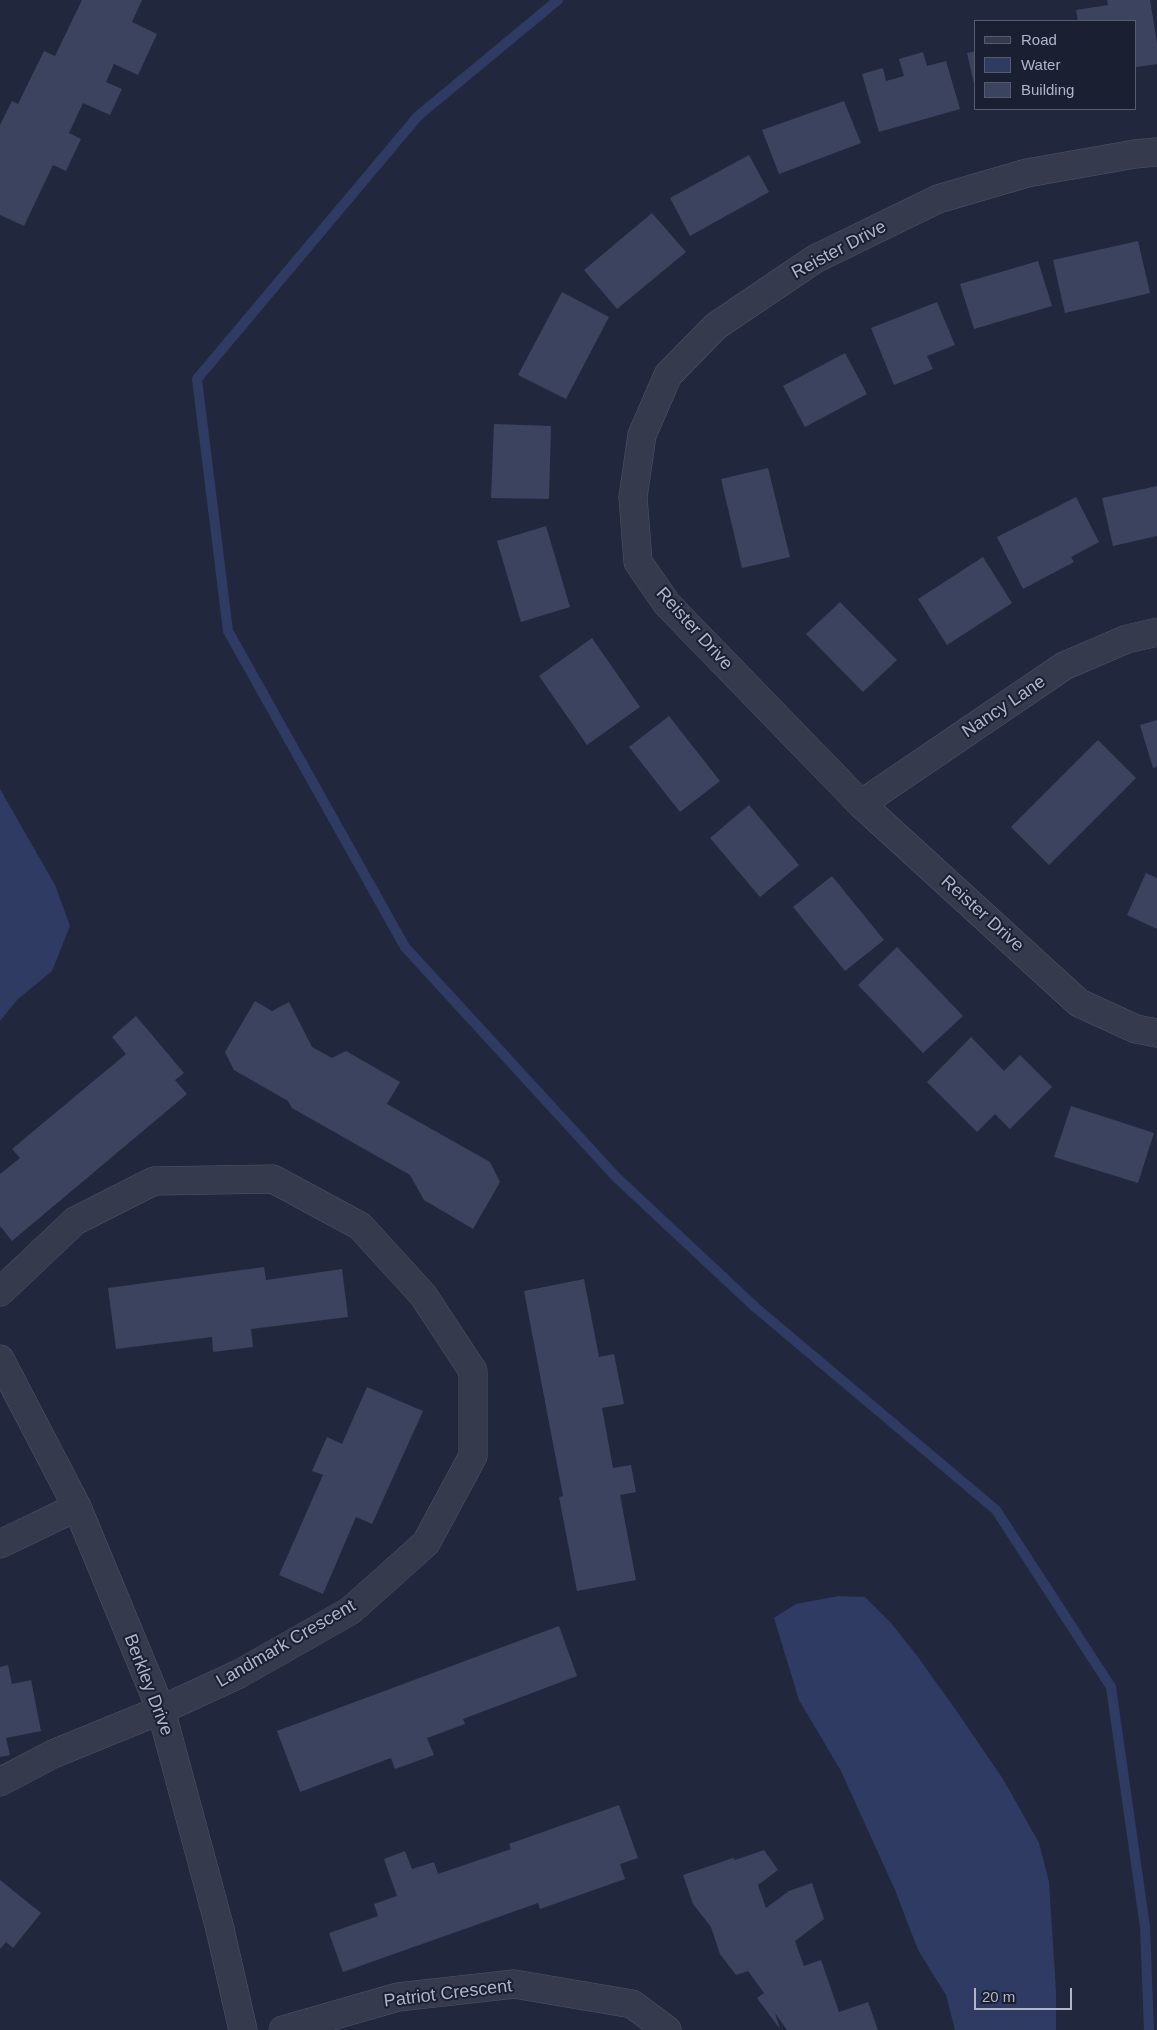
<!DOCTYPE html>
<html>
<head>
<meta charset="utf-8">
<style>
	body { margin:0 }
	#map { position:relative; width:1157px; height:2030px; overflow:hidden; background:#21283d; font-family:Helvetica,sans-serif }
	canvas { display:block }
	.legend { position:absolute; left:974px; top:20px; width:162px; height:90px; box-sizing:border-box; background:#1a1f32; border:1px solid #565b6e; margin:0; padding:6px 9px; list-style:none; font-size:15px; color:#b0b5c9 }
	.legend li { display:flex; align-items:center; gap:10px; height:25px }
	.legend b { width:25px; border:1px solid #565b6e }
	.scale { position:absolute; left:974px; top:1988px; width:98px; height:22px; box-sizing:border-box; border:2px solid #b0b5c9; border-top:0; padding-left:6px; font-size:15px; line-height:18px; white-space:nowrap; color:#b0b5c9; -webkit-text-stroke:4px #1a1f32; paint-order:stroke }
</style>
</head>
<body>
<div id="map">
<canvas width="1157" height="2030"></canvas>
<ul class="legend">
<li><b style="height:6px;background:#353a4d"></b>Road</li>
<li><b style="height:14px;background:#2f3b62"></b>Water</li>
<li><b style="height:14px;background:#3c435e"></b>Building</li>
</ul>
<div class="scale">20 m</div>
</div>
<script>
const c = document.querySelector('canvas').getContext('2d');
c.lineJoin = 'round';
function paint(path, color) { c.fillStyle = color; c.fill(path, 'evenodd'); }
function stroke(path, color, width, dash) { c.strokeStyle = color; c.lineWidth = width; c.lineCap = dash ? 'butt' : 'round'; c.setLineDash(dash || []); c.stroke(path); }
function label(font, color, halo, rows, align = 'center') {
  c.font = font + ' Helvetica,sans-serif'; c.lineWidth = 4; c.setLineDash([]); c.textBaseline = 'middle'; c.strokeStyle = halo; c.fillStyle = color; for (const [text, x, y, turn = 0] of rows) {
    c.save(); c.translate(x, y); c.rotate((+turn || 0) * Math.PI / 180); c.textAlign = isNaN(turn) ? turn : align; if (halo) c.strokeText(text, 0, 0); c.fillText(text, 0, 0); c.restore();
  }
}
paint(new Path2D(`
	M 0,789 L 55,885 L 70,926 L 52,971 L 18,999 L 0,1021 Z
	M 839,1596 L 865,1597 L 891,1623 L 918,1657 L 960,1716 L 1003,1779 L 1039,1843 L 1049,1882 L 1056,1991 L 1056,2030 L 955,2030 L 946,1995 L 918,1950 L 895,1890 L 841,1771 L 799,1700 L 774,1618 L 796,1604 Z`), '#2f3b62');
stroke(new Path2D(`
	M 558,0 L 418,116 L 197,379 L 228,631 L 405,947 L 616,1177 L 755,1307 L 996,1510 L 1111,1687 L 1145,1927 L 1149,2030`), '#2f3b62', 10);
paint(new Path2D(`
	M 82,0 L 142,0 L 132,22 L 157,34 L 138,75 L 114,64 L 106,82 L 122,89 L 110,115 L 83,103 L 69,133 L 81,139 L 66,171 L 53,165 L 24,226 L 0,215 L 0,125 L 12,101 L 18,104 L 44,51 L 55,56 Z
	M 1107,0 L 1150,0 L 1157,43 L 1157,64 L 1136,67 L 1136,21 L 1078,21 L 1076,10 L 1108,5 Z
	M 976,51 L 976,88 L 975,88 L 967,53 Z
	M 923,52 L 927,66 L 946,61 L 960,109 L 879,132 L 862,74 L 883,68 L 886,81 L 904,76 L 899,59 Z
	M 844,101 L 861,143 L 779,174 L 762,130 Z
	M 749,155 L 769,192 L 690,236 L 670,198 Z
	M 652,213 L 686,252 L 617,309 L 584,270 Z
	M 1138,241 L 1150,293 L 1065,313 L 1053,260 Z
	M 1038,261 L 1052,306 L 974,329 L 960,284 Z
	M 562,292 L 609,317 L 566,399 L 518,375 Z
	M 937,302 L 955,345 L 927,356 L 933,369 L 894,385 L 871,328 Z
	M 845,353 L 867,394 L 805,427 L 783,386 Z
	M 494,424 L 551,426 L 549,499 L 491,498 Z
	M 768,468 L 790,557 L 742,568 L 721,479 Z
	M 1157,486 L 1157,536 L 1113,546 L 1102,498 Z
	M 1076,497 L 1099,542 L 1071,557 L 1074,562 L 1023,589 L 997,537 Z
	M 546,526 L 570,607 L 521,622 L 497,541 Z
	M 983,557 L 1012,603 L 947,645 L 918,599 Z
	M 840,602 L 897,660 L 863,692 L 806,634 Z
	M 592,638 L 640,707 L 587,745 L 539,676 Z
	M 669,716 L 720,781 L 680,812 L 629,747 Z
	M 1157,720 L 1157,767 L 1153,768 L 1140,725 Z
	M 1098,740 L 1136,778 L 1049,865 L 1011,827 Z
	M 749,805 L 799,865 L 760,897 L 710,838 Z
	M 1146,873 L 1157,878 L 1157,929 L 1127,915 Z
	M 832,876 L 884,940 L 845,971 L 793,907 Z
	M 897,947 L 963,1016 L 923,1053 L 858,985 Z
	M 255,1001 L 272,1011 L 289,1002 L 312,1047 L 332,1058 L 346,1051 L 400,1082 L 387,1104 L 490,1162 L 500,1182 L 473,1229 L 424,1200 L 410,1175 L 292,1108 L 288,1101 L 234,1070 L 225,1052 Z
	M 136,1016 L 184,1073 L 175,1080 L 187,1094 L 12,1241 L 0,1226 L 0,1174 L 20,1158 L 12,1149 L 126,1054 L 112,1037 Z
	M 971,1037 L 1004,1071 L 1020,1055 L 1052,1087 L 1010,1129 L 995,1114 L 977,1132 L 927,1082 Z
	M 1071,1106 L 1154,1133 L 1138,1183 L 1054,1157 Z
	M 264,1267 L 266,1280 L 342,1269 L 348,1317 L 251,1329 L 253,1347 L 213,1352 L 212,1337 L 116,1349 L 108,1288 Z
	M 584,1279 L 599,1357 L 614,1354 L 624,1404 L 602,1408 L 613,1468 L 631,1465 L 636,1492 L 620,1495 L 636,1580 L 577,1591 L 559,1497 L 563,1496 L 524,1291 Z
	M 367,1387 L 423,1411 L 372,1524 L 356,1517 L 323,1594 L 279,1575 L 323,1475 L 312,1471 L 327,1437 L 342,1444 Z
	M 559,1626 L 577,1676 L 463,1719 L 465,1724 L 427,1738 L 434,1755 L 395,1769 L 391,1758 L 300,1792 L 277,1731 Z
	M 8,1665 L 12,1684 L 31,1680 L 41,1731 L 6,1738 L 10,1755 L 0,1757 L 0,1667 Z
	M 619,1805 L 638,1858 L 620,1864 L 625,1879 L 540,1909 L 538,1903 L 343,1972 L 329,1933 L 378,1916 L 374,1904 L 397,1896 L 384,1859 L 405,1851 L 412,1869 L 434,1862 L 438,1874 L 511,1849 L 509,1844 Z
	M 764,1850 L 778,1870 L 758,1885 L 766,1908 L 789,1891 L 812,1883 L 824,1919 L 795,1941 L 804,1966 L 821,1960 L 839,2012 L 868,2002 L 878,2030 L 787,2030 L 775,2013 L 780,2029 L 757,1998 L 764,1993 L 748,1971 L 736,1975 L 720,1954 L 711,1927 L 693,1904 L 683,1875 L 733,1858 L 735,1860 Z
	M 0,1880 L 41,1913 L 13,1948 L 6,1942 L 0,1949 Z`), '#3c435e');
const minor = new Path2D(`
	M 1157,152 L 1135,154 L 1027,173 L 938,199 L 815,259 L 716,326 L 668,375 L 642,435 L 633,497 L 638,562 L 667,604 L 861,804 L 1079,1003 L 1136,1029 L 1157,1033
	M 861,804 L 1064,666 L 1127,639 L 1157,632
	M 0,1292 L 75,1221 L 154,1181 L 273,1179 L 360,1226 L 423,1295 L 473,1371 L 473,1456 L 426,1543 L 350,1611 L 239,1674 L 161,1710 L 53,1754 L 0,1782
	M 0,1359 L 77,1507 L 161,1710 L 219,1925 L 243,2030
	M 0,1544 L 77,1507
	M 283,2030 L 398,1997 L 514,1984 L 632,2004 L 667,2030`);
stroke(minor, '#505568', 29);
stroke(minor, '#353a4d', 28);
label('18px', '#b0b5c9', '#1a1f32', [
	["Reister Drive",839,250,-28],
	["Reister Drive",694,629,48],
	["Nancy Lane",1004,707,-34],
	["Reister Drive",982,914,42],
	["Landmark Crescent",286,1644,-30],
	["Berkley Drive",148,1685,69],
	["Patriot Crescent",448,1994,-7]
]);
</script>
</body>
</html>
